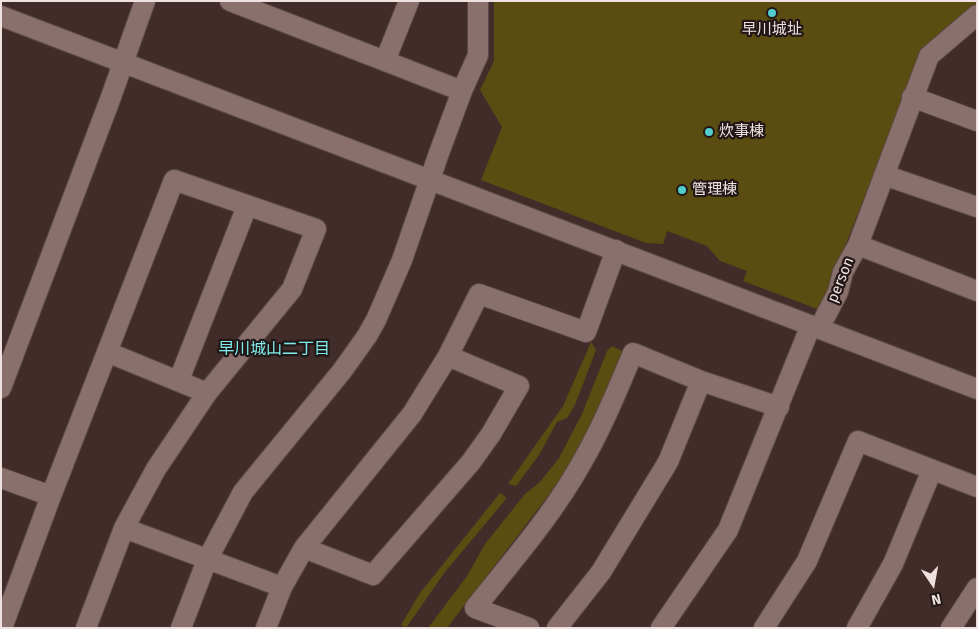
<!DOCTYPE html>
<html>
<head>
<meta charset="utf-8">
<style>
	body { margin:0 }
	#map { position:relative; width:978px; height:629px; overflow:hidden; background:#412c29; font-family:"Fira Sans",sans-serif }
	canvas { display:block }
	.frame { position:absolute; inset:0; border:2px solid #efe1df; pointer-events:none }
	.north { position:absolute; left:908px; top:559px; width:50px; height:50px; -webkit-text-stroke:4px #211716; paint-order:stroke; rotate:168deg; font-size:14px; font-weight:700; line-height:20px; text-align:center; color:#efe1df }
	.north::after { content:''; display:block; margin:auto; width:18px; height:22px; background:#efe1df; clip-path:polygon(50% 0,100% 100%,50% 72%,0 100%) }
</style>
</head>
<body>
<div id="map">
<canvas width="978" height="629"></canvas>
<div class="frame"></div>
<div class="north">N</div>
</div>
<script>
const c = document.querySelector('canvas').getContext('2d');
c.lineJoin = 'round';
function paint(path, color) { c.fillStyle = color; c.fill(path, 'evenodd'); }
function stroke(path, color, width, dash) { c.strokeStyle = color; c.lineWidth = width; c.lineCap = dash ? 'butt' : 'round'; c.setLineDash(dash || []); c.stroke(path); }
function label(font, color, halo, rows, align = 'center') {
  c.font = font + ' "Fira Sans","Noto Sans JP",sans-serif'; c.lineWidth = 4.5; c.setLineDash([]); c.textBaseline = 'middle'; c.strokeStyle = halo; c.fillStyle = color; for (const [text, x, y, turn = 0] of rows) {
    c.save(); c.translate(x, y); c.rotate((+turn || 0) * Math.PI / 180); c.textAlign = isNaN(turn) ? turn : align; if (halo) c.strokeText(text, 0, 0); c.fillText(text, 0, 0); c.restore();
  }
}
paint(new Path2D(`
	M 494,1 L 977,1 L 977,6 L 921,53 L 872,188 L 868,188 L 820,310 L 743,281 L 747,271 L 720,261 L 707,246 L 667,231 L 663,244 L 646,243 L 481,180 L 502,127 L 480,90 L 494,61 Z
	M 591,342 L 596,350 L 575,405 L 567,418 L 557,422 L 539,455 L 516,486 L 508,484 L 563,406 Z
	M 612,346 L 624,352 L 588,433 L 561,479 L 447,628 L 428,628 L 467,576 L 485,544 L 525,494 L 540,482 L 559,458 L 582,414 L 607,351 Z
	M 500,493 L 505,496 L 506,499 L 445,572 L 406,628 L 401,625 L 420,593 Z`), '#5b4c11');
const minor = new Path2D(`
	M 230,1 L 385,61 L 409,1
	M 977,15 L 929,56 L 858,245 L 977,291
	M 1,16 L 977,389
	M 385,61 L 462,91
	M 912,97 L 977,121
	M 884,175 L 977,207
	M 825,317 L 838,292 L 843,272 L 858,245
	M 107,352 L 207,393
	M 179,380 L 247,206
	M 1,388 L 111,97 L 145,1
	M 1,478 L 51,496
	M 124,528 L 282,587
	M 304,548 L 373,575 L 471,462 L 491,434 L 519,386 L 448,356
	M 2,628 L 51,496 L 174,180 L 316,229 L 292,289 L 207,393 L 156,469 L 124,528 L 86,628
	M 181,628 L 207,560 L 243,492 L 342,371 L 367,336 L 376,320 L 402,260 L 439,153 L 462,91 L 478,55 L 478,1
	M 266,628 L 282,587 L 304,548 L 412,414 L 448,356 L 479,294 L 586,332 L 616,250
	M 529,628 L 475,608 C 512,561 552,516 581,464 C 602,428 617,391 633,353 L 701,381 L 779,407
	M 557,628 L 601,572 L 668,462 L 701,381
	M 661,628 L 728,530 L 811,325
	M 764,628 L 807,561 L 858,441 L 977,487
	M 857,628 L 893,564 L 932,470
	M 951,628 L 977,588`);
stroke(minor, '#5b4947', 22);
stroke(minor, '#89706d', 20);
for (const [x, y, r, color] of [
	[772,13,5,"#52cdcc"],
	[709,132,5,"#52cdcc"],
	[682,190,5,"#52cdcc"]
]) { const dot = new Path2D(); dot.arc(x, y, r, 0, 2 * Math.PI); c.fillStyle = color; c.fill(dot); stroke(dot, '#211716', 2); }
label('15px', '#efe1df', '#211716', [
	["早川城址",772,30,"center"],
	["炊事棟",719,132],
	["管理棟",692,190]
], 'left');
label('15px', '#efe1df', '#211716', [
	["person",841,280,-68]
]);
label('16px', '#7eeae9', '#211716', [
	["早川城山二丁目",274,350]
]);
</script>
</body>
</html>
